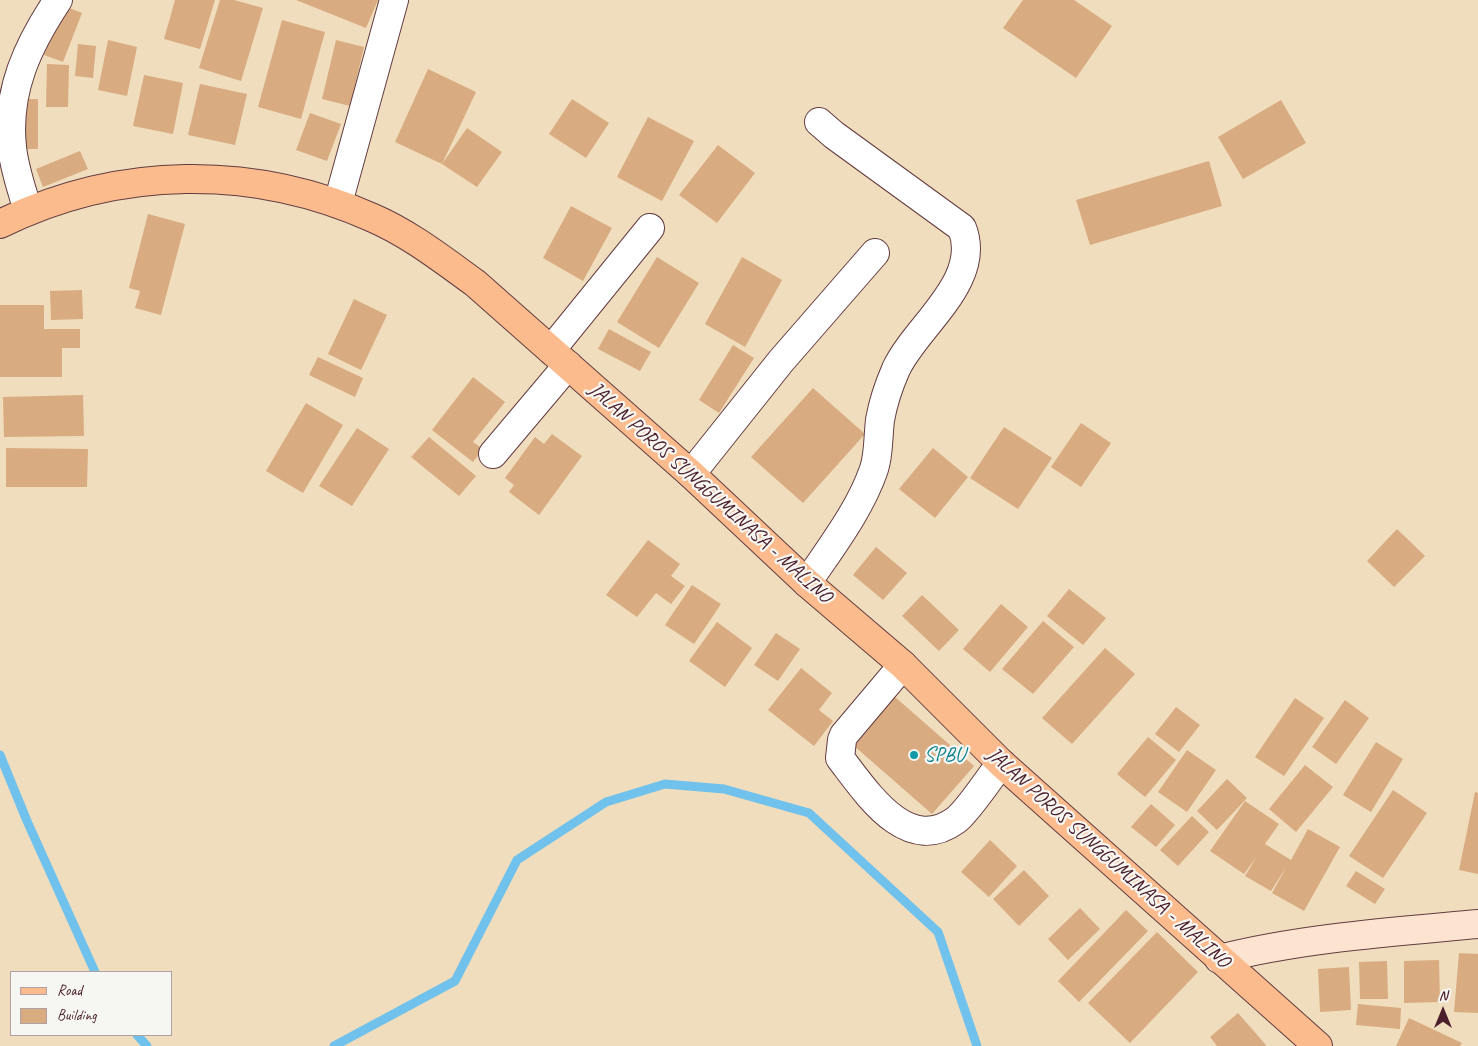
<!DOCTYPE html>
<html>
<head>
<meta charset="utf-8">
<style>
	body { margin:0 }
	#map { position:relative; width:1478px; height:1046px; overflow:hidden; background:#f0ddbd; font-family:Caveat,sans-serif }
	canvas { display:block }
	.legend { position:absolute; left:10px; top:971px; width:162px; height:65px; box-sizing:border-box; background:#f6f6f2; border:1px solid #b1a0a2; margin:0; padding:6px 9px; list-style:none; font-size:15px; color:#4a1f2b }
	.legend li { display:flex; align-items:center; gap:10px; height:25px }
	.legend b { width:25px; border:1px solid #b1a0a2 }
	.north { position:absolute; left:1418px; top:986px; width:50px; height:50px; -webkit-text-stroke:4px #f6f6f2; paint-order:stroke; rotate:0deg; font-size:14px; font-weight:700; line-height:20px; text-align:center; color:#4a1f2b }
	.north::after { content:''; display:block; margin:auto; width:18px; height:22px; background:#4a1f2b; clip-path:polygon(50% 0,100% 100%,50% 72%,0 100%) }
</style>
</head>
<body>
<div id="map">
<canvas width="1478" height="1046"></canvas>
<ul class="legend">
<li><b style="height:6px;background:#fbbb8c"></b>Road</li>
<li><b style="height:14px;background:#d8ab81"></b>Building</li>
</ul>
<div class="north">N</div>
</div>
<script>
const c = document.querySelector('canvas').getContext('2d');
c.lineJoin = 'round';
function stroke(path, color, width, dash) { c.strokeStyle = color; c.lineWidth = width; c.lineCap = dash ? 'butt' : 'round'; c.setLineDash(dash || []); c.stroke(path); }
function paint(path, color) { c.fillStyle = color; c.fill(path, 'evenodd'); }
function label(font, color, halo, rows, align = 'center') {
  c.font = font + ' Caveat,sans-serif'; c.lineWidth = 4.5; c.setLineDash([]); c.textBaseline = 'middle'; c.strokeStyle = halo; c.fillStyle = color; for (const [text, x, y, turn = 0] of rows) {
    c.save(); c.translate(x, y); c.rotate((+turn || 0) * Math.PI / 180); c.textAlign = isNaN(turn) ? turn : align; if (halo) c.strokeText(text, 0, 0); c.fillText(text, 0, 0); c.restore();
  }
}
stroke(new Path2D(`
	M 0,755 L 27,821 L 95,972
	M 137,1035 L 147,1046
	M 334,1046 L 455,981 L 517,860 L 606,802 L 665,784 L 724,789 L 809,813 L 938,932 L 977,1046`), '#70c2ec', 9);
paint(new Path2D(`
	M 175,0 L 215,0 L 200,49 L 164,39 Z
	M 220,0 L 234,0 L 263,8 L 241,81 L 199,68 Z
	M 296,0 L 378,0 L 366,28 Z
	M 1023,0 L 1074,0 L 1112,26 L 1076,78 L 1003,28 Z
	M 64,6 L 82,13 L 63,62 L 44,55 Z
	M 282,20 L 325,32 L 301,119 L 258,107 Z
	M 108,40 L 137,47 L 127,96 L 98,90 Z
	M 336,40 L 364,47 L 350,106 L 322,99 Z
	M 78,44 L 96,46 L 93,78 L 75,76 Z
	M 47,64 L 69,65 L 68,107 L 46,107 Z
	M 428,69 L 476,92 L 442,164 L 395,142 Z
	M 144,75 L 183,83 L 173,134 L 133,126 Z
	M 200,84 L 247,94 L 235,145 L 188,135 Z
	M 19,99 L 38,99 L 38,149 L 19,149 Z
	M 572,99 L 609,123 L 586,158 L 549,134 Z
	M 1281,100 L 1306,143 L 1243,179 L 1218,137 Z
	M 310,113 L 341,124 L 327,161 L 296,150 Z
	M 648,117 L 694,141 L 662,201 L 617,177 Z
	M 467,128 L 502,152 L 477,187 L 442,164 Z
	M 718,145 L 755,173 L 717,223 L 679,195 Z
	M 80,151 L 88,169 L 43,187 L 36,169 Z
	M 1209,161 L 1222,206 L 1090,245 L 1076,200 Z
	M 571,206 L 612,228 L 583,281 L 543,258 Z
	M 148,214 L 185,224 L 161,315 L 135,308 L 140,291 L 129,288 Z
	M 657,257 L 699,283 L 659,348 L 617,322 Z
	M 742,257 L 782,280 L 745,347 L 705,324 Z
	M 82,290 L 83,319 L 51,320 L 50,291 Z
	M 354,299 L 387,315 L 361,370 L 328,354 Z
	M 0,305 L 44,305 L 44,329 L 80,329 L 80,348 L 62,348 L 62,377 L 0,377 Z
	M 609,329 L 651,352 L 640,371 L 598,349 Z
	M 733,345 L 754,358 L 719,413 L 699,400 Z
	M 318,357 L 363,378 L 355,397 L 309,375 Z
	M 473,377 L 505,402 L 473,442 L 483,449 L 473,462 L 432,430 Z
	M 813,388 L 865,434 L 803,503 L 751,457 Z
	M 83,395 L 84,436 L 4,437 L 3,397 Z
	M 306,403 L 343,425 L 303,493 L 266,471 Z
	M 1081,423 L 1111,443 L 1081,487 L 1051,467 Z
	M 1004,427 L 1052,458 L 1018,509 L 970,478 Z
	M 357,428 L 389,449 L 352,506 L 319,486 Z
	M 552,434 L 582,456 L 539,515 L 509,492 L 514,485 L 505,478 L 535,437 L 544,444 Z
	M 429,437 L 476,476 L 459,496 L 411,457 Z
	M 6,448 L 88,449 L 87,487 L 6,487 Z
	M 933,448 L 968,477 L 935,518 L 899,489 Z
	M 1397,529 L 1425,556 L 1394,587 L 1367,561 Z
	M 648,540 L 680,564 L 671,576 L 685,586 L 671,604 L 656,593 L 637,617 L 606,595 Z
	M 876,547 L 907,573 L 883,600 L 853,575 Z
	M 692,585 L 721,604 L 694,644 L 665,625 Z
	M 1069,589 L 1106,618 L 1083,645 L 1047,616 Z
	M 922,595 L 959,630 L 939,651 L 902,616 Z
	M 1001,604 L 1028,627 L 990,672 L 963,649 Z
	M 1043,621 L 1074,647 L 1033,694 L 1002,669 Z
	M 717,622 L 752,648 L 725,687 L 689,661 Z
	M 776,633 L 800,649 L 778,681 L 754,665 Z
	M 1105,648 L 1135,674 L 1072,744 L 1042,718 Z
	M 801,668 L 832,693 L 819,710 L 833,721 L 814,746 L 768,710 Z
	M 895,697 L 974,766 L 932,814 L 853,745 Z
	M 1295,698 L 1324,718 L 1284,776 L 1255,757 Z
	M 1345,700 L 1369,718 L 1336,764 L 1312,747 Z
	M 1176,707 L 1200,725 L 1179,752 L 1155,734 Z
	M 1148,737 L 1176,760 L 1145,797 L 1117,774 Z
	M 1376,742 L 1403,759 L 1371,812 L 1343,795 Z
	M 1187,750 L 1216,770 L 1187,812 L 1158,792 Z
	M 1305,765 L 1333,787 L 1296,832 L 1269,809 Z
	M 1227,779 L 1247,798 L 1217,830 L 1197,811 Z
	M 1393,790 L 1427,813 L 1383,878 L 1349,856 Z
	M 1475,792 L 1478,793 L 1478,874 L 1459,870 Z
	M 1245,801 L 1279,824 L 1265,844 L 1291,860 L 1308,829 L 1340,847 L 1304,911 L 1272,893 L 1287,866 L 1271,891 L 1245,876 L 1257,856 L 1244,874 L 1210,851 Z
	M 1151,804 L 1175,825 L 1156,847 L 1131,827 Z
	M 1192,816 L 1209,832 L 1178,866 L 1160,850 Z
	M 990,840 L 1017,866 L 989,897 L 961,872 Z
	M 1024,870 L 1049,896 L 1019,926 L 993,899 Z
	M 1356,871 L 1385,889 L 1375,904 L 1346,886 Z
	M 1080,908 L 1100,929 L 1068,960 L 1048,939 Z
	M 1126,910 L 1148,931 L 1079,1002 L 1058,981 Z
	M 1157,932 L 1198,972 L 1130,1043 L 1088,1003 Z
	M 1459,953 L 1478,954 L 1478,1013 L 1454,1012 Z
	M 1439,960 L 1440,1002 L 1404,1003 L 1404,961 Z
	M 1387,961 L 1388,999 L 1360,999 L 1359,962 Z
	M 1349,967 L 1351,1010 L 1320,1012 L 1318,969 Z
	M 1358,1004 L 1401,1008 L 1400,1029 L 1356,1025 Z
	M 1238,1013 L 1266,1045 L 1265,1046 L 1217,1046 L 1210,1037 Z
	M 1409,1018 L 1462,1043 L 1460,1046 L 1396,1046 Z`), '#d8ab81');
const minor = new Path2D(`
	M 338,203 L 394,0
	M 28,211 C 22,190 14,168 12,147 C 6,91 28,45 58,0
	M 551,350 L 650,228
	M 493,454 L 568,365
	M 691,474 L 781,361 L 875,253
	M 807,583 C 831,547 860,510 874,469 C 879,454 878,436 880,420 C 883,403 889,385 896,369 C 916,326 983,281 962,228 L 834,135 L 819,122
	M 903,665 L 844,735 L 842,740 L 840,758 C 867,793 907,856 956,820 C 968,811 991,776 1001,763`);
const secondary = new Path2D(`
	M 1219,959 C 1303,938 1392,932 1478,924`);
const primary = new Path2D(`
	M 0,224 C 118,166 253,164 373,218 C 410,234 443,260 475,283 L 691,474 L 807,583 L 903,665 L 1001,763 L 1318,1046`);
stroke(minor, '#633c41', 30);
stroke(secondary, '#633c41', 30);
stroke(primary, '#633c41', 30);
stroke(minor, '#fff', 28);
stroke(secondary, '#fde4d1', 28);
stroke(primary, '#fbbb8c', 28);
for (const [x, y, r, color] of [
	[914,755,5,"#0f9aa8"]
]) { const dot = new Path2D(); dot.arc(x, y, r, 0, 2 * Math.PI); c.fillStyle = color; c.fill(dot); stroke(dot, '#f6f6f2', 2); }
label('21px', '#4a1f2b', '#f6f6f2', [
	["JALAN POROS SUNGGUMINASA - MALINO",710,493,42],
	["JALAN POROS SUNGGUMINASA - MALINO",1108,858,42]
]);
label('21px', '#0d838f', '#f6f6f2', [
	["SPBU",924,755]
], 'left');
</script>
</body>
</html>
